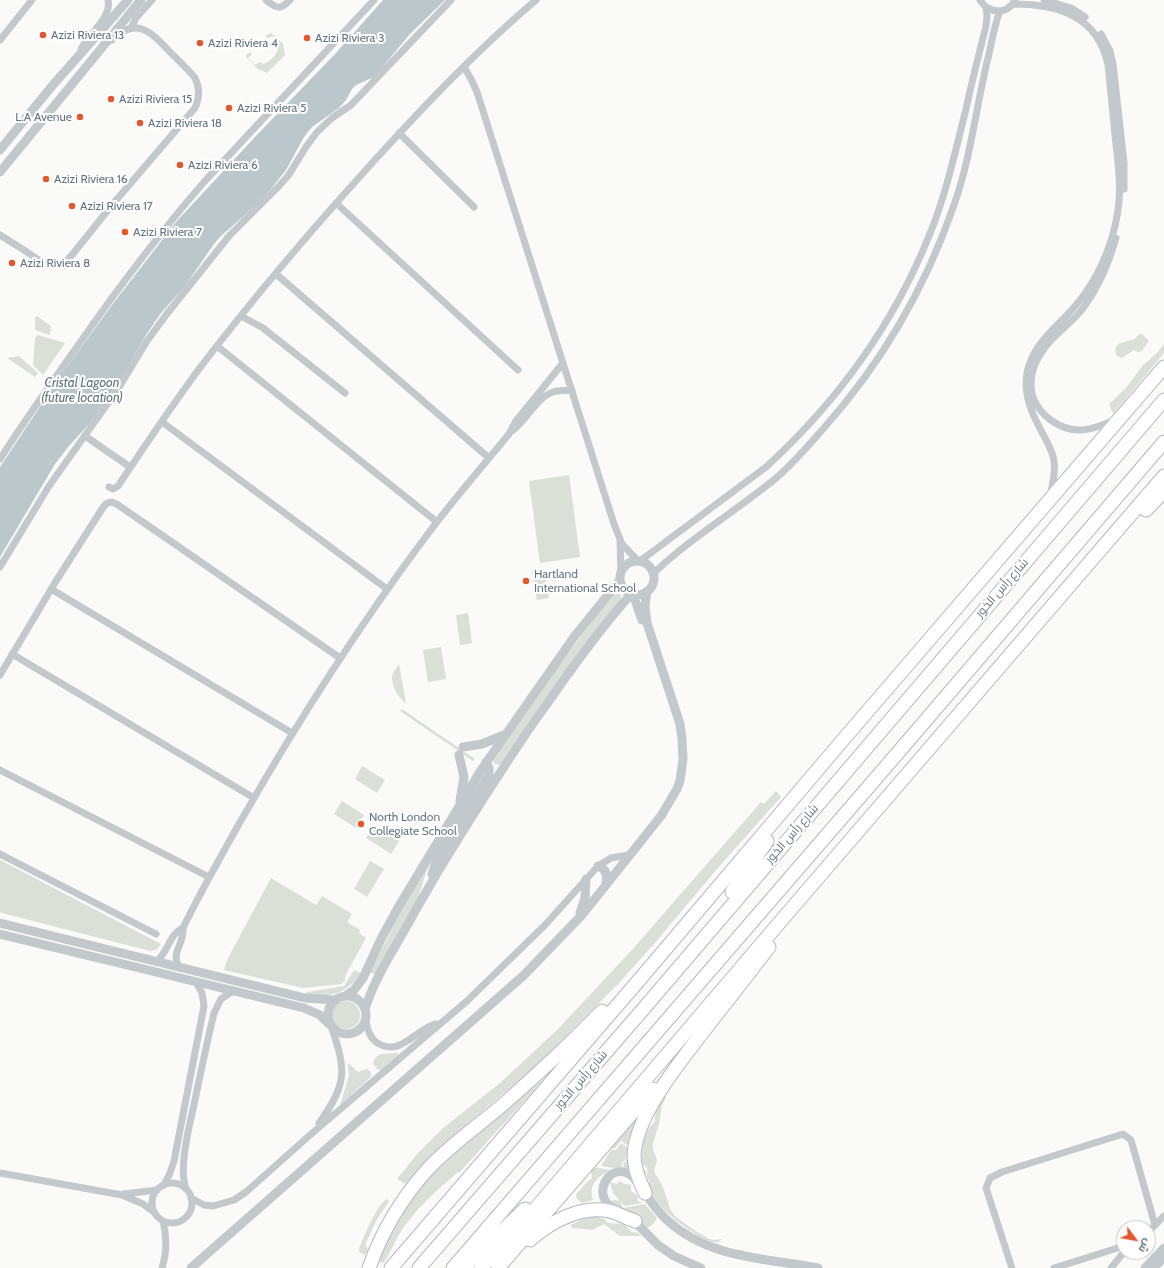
<!DOCTYPE html>
<html>
<head>
<meta charset="utf-8">
<style>
	body { margin:0 }
	#map { position:relative; width:1164px; height:1268px; overflow:hidden; background:#fafaf8; font-family:Cabin,Cairo,sans-serif }
	canvas { display:block }
	.north { position:absolute; left:1116px; top:1220px; width:40px; height:40px; box-sizing:border-box; background:#fff; border:1px solid #c1c8cd; border-radius:50%; rotate:122deg; font-size:11px; font-weight:700; line-height:16px; text-align:center; color:#657683 }
	.north::after { content:''; display:block; margin:auto; width:14px; height:18px; background:#e4572e; clip-path:polygon(50% 0,100% 100%,50% 72%,0 100%) }
</style>
</head>
<body>
<div id="map">
<canvas width="1164" height="1268"></canvas>
<div class="north">ش</div>
</div>
<script>
const c = document.querySelector('canvas').getContext('2d');
c.lineJoin = 'round';
function paint(path, color) { c.fillStyle = color; c.fill(path, 'evenodd'); }
function stroke(path, color, width, dash) { c.strokeStyle = color; c.lineWidth = width; c.lineCap = dash ? 'butt' : 'round'; c.setLineDash(dash || []); c.stroke(path); }
function label(font, color, halo, rows, align = 'center') {
  c.font = font + ' Cabin,Cairo,sans-serif'; c.lineWidth = 4; c.setLineDash([]); c.textBaseline = 'middle'; c.strokeStyle = halo; c.fillStyle = color; for (const [text, x, y, turn = 0] of rows) {
    c.save(); c.translate(x, y); c.rotate((+turn || 0) * Math.PI / 180); c.textAlign = isNaN(turn) ? turn : align; if (halo) c.strokeText(text, 0, 0); c.fillText(text, 0, 0); c.restore();
  }
}
paint(new Path2D(`
	M 271,33 L 283,44 L 285,55 L 267,73 L 258,69 L 245,56 L 250,52 L 252,54 L 248,58 L 255,65 L 260,62 L 263,64 C 269,63 277,54 278,48 L 276,46 L 279,42 L 273,36 L 268,38 L 265,36 Z
	M 37,316 L 51,326 L 50,335 L 35,330 L 35,318 Z
	M 1140,334 L 1142,334 L 1149,341 L 1142,351 L 1138,352 L 1134,350 L 1122,358 L 1116,355 L 1115,349 L 1118,344 L 1134,339 Z
	M 38,335 L 65,343 L 43,375 L 33,365 L 35,338 Z
	M 1164,344 L 1164,353 L 1113,414 L 1109,404 L 1126,388 L 1143,365 L 1157,353 Z
	M 19,356 L 38,373 L 35,377 L 7,358 Z
	M 569,475 L 580,557 L 540,563 L 529,481 Z
	M 544,569 L 549,598 L 537,600 L 532,571 Z
	M 616,592 L 621,594 L 621,599 C 578,651 538,706 501,763 L 499,765 L 495,764 L 493,761 L 494,759 L 557,668 L 597,615 Z
	M 468,613 L 472,643 L 460,645 L 456,615 Z
	M 441,647 L 446,679 L 428,682 L 423,650 Z
	M 399,664 L 406,703 C 399,699 391,685 392,676 C 393,672 396,668 399,664 Z
	M 402,709 L 475,759 L 473,761 L 400,711 Z
	M 362,766 L 385,780 L 377,793 L 355,779 Z
	M 478,782 L 481,784 L 427,870 L 417,901 L 376,975 L 370,972 L 420,874 Z
	M 776,791 L 781,797 L 717,869 L 654,944 L 618,984 L 538,1064 L 446,1142 L 405,1184 L 397,1179 L 418,1153 L 442,1129 L 500,1083 L 557,1030 L 631,951 L 761,802 L 764,804 Z
	M 342,801 L 364,815 L 356,828 L 334,814 Z
	M 373,825 L 399,841 L 391,854 L 366,838 Z
	M 0,860 L 161,944 L 156,950 L 150,951 L 2,913 L 0,912 Z
	M 370,861 L 384,869 L 367,897 L 354,889 Z
	M 271,878 L 316,905 L 322,896 L 352,914 L 347,922 L 360,930 L 359,933 L 366,938 L 345,976 L 345,981 L 341,984 L 303,988 L 224,970 L 227,960 Z
	M 354,970 L 361,973 C 345,996 331,996 305,995 L 307,992 L 344,986 Z
	M332 1015a14 14 0 1 1 28 0a14 14 0 1 1-28 0Z
	M 398,1053 L 398,1055 L 381,1070 L 378,1070 L 373,1064 L 374,1059 L 380,1054 Z
	M 348,1063 L 358,1072 L 367,1069 L 371,1072 L 371,1077 L 340,1105 L 349,1076 Z
	M 544,1079 L 459,1173 L 458,1172 C 436,1191 413,1211 398,1236 C 394,1244 390,1253 385,1261 L 383,1263 L 380,1262 L 379,1259 L 385,1244 L 405,1207 L 431,1174 L 462,1146 Z
	M 666,1095 L 666,1098 L 662,1105 L 659,1124 L 653,1143 L 653,1149 L 657,1160 L 654,1171 L 656,1175 L 663,1187 L 670,1209 L 675,1216 L 691,1228 L 709,1239 L 714,1240 L 722,1239 C 717,1245 710,1241 703,1238 C 678,1225 654,1204 642,1178 C 638,1167 639,1158 640,1147 C 641,1159 637,1162 646,1171 L 645,1177 L 648,1182 L 650,1181 L 647,1178 L 647,1168 L 641,1162 L 643,1141 L 649,1128 L 655,1121 L 655,1112 Z
	M 641,1112 L 631,1169 L 624,1167 L 623,1163 L 626,1162 L 629,1146 L 621,1141 L 615,1148 L 609,1148 Z
	M 621,1143 L 628,1148 L 625,1161 L 622,1162 L 622,1167 L 614,1168 L 601,1166 L 611,1150 L 616,1150 Z
	M 593,1167 L 610,1170 C 598,1177 588,1184 593,1200 L 582,1203 L 577,1199 L 576,1194 C 582,1189 585,1182 592,1178 L 591,1170 Z
	M 619,1181 L 625,1184 L 631,1185 L 631,1191 L 637,1195 L 638,1201 L 642,1203 L 625,1206 L 620,1201 L 623,1208 L 645,1204 L 657,1218 L 653,1224 L 646,1229 L 611,1201 L 615,1200 L 620,1201 L 613,1193 L 610,1182 L 617,1184 Z
	M 387,1199 L 389,1201 L 388,1203 L 377,1219 L 365,1245 L 368,1249 L 365,1255 L 359,1252 L 359,1249 C 363,1238 377,1204 387,1199 Z
	M 592,1215 L 604,1219 L 608,1223 L 624,1224 L 632,1232 L 638,1233 L 641,1236 L 620,1236 L 604,1224 L 592,1230 L 573,1228 L 570,1225 Z`), '#dadfd7');
paint(new Path2D(`
	M 383,0 L 445,0 L 410,34 L 374,77 L 356,85 L 352,89 L 346,100 L 339,108 L 312,127 L 304,137 L 286,170 L 271,189 L 255,206 L 221,236 L 214,244 L 185,286 L 161,313 L 146,335 L 119,382 L 89,424 L 69,446 L 55,464 L 0,557 L 0,467 L 61,375 L 112,305 L 176,222 L 254,138 L 335,54 Z`), '#bbc7cb');
const motorway = new Path2D(`
	M 1146,510 L 1164,491
	M 732,892 L 767,841
	M 645,1193 C 640,1181 634,1169 634,1155 C 636,1113 684,1057 709,1024 C 729,999 749,973 769,947
	M 530,1240 C 550,1222 581,1205 609,1211 C 618,1213 626,1218 635,1221
	M 369,1268 C 382,1231 401,1199 427,1170 C 451,1144 481,1124 507,1101 C 540,1072 572,1042 602,1011
	M 391,1268 L 640,979 L 842,741 L 1164,367
	M 419,1268 L 645,1007 L 1164,400
	M 453,1268 L 896,755 L 1164,442
	M 464,1268 L 525,1209
	M 481,1268 L 524,1222 L 786,915 L 1164,476
	M 498,1268 L 653,1089`);
stroke(motorway, '#b4b9bd', 15);
stroke(new Path2D(`
	M 266,0 C 277,9 280,10 290,0
	M 980,0 C 989,14 1007,15 1015,0
	M 1044,0 L 1071,8 L 1085,17
	M 1013,4 C 1058,4 1098,16 1108,65 C 1111,91 1113,117 1116,144 C 1118,163 1121,182 1119,201 C 1116,235 1103,269 1083,296 C 1064,324 1034,338 1027,373 C 1023,397 1033,416 1044,436 C 1048,444 1053,452 1054,461 C 1056,473 1052,485 1050,497
	M 131,28 L 136,18 L 152,0
	M 1101,34 L 1110,51 L 1113,64 L 1124,163 L 1124,189
	M 0,40 L 32,0
	M 81,49 C 89,34 112,17 108,0
	M 464,67 L 471,79 L 477,92 L 614,524 L 622,544 L 638,561
	M 399,133 L 474,207
	M 336,203 L 518,370
	M 0,235 C 9,241 18,246 27,252 C 42,263 56,273 72,255 L 112,205 L 195,108 C 200,97 200,88 195,78 C 188,69 179,61 171,53 C 152,33 137,15 112,40
	M 276,274 L 489,458
	M 241,316 L 263,328 L 345,393
	M 217,346 L 437,522
	M 1115,420 C 1092,430 1074,436 1052,421 C 1024,401 1026,371 1046,346 C 1057,332 1073,322 1084,307 C 1099,286 1109,263 1116,238
	M 162,422 L 387,589
	M 512,431 C 526,421 537,397 553,392 C 559,390 566,391 572,390
	M 85,436 L 130,467
	M 0,459 C 25,420 52,382 79,344 C 118,288 159,234 204,182 L 374,0
	M 109,487 L 113,489 L 118,486 C 144,447 171,407 199,369 C 254,297 313,228 373,162 C 425,105 478,49 536,0
	M 620,541 L 621,573
	M 640,561 L 766,467 C 836,403 893,325 929,236 C 946,195 955,152 966,109 C 972,81 979,54 986,26 L 987,16 L 986,7
	M 0,567 L 49,486 L 118,389 L 147,341 L 166,315 L 229,236 L 278,187 L 288,176 L 306,147 L 317,132 L 332,118 L 351,105 L 451,0
	M 653,574 C 690,538 736,511 775,479 C 793,464 808,446 823,429 C 882,363 925,289 954,205 C 971,157 976,107 988,58 C 992,42 994,26 1000,11
	M 51,589 L 292,733
	M 12,654 L 254,798
	M 0,675 L 56,581 L 104,506 C 110,499 115,503 121,507 L 340,658
	M 0,770 L 209,877
	M 0,854 L 156,934
	M 156,962 C 168,953 169,934 183,928
	M 180,968 C 169,954 185,943 183,928 C 200,893 220,858 239,824 C 296,724 358,627 427,535 C 453,500 482,467 509,434 L 516,421 L 563,363
	M 366,1020 C 367,1030 370,1039 379,1044 C 401,1056 416,1029 436,1024
	M 319,1123 C 346,1086 347,1071 332,1029
	M 0,1173 L 122,1195 L 143,1204 L 155,1213
	M152 1203a20 20 0 1 1 40 0a20 20 0 1 1-40 0Z
	M 164,1185 L 170,1173 L 174,1161 L 204,1006 L 202,993 L 196,982
	M 186,1189 C 178,1166 190,1124 195,1100 C 201,1071 207,1042 214,1013 L 221,999 L 233,991
	M 124,1194 L 157,1190
	M 191,1198 L 204,1205 L 213,1206 L 234,1200 L 246,1192 L 310,1135 L 467,1001 L 545,925 L 598,866 L 611,858 L 629,855
	M 1148,1232 L 1164,1216
	M 162,1268 C 167,1252 167,1237 163,1221
	M 1012,1268 L 986,1188 L 990,1178 L 1002,1172 L 1123,1134 L 1131,1140 L 1155,1225
	M 1054,1268 L 1124,1246
	M 1111,1268 L 1124,1252`), '#c3c8cc', 7);
stroke(new Path2D(`
	M 0,150 L 52,86 L 128,0
	M 0,172 L 141,0
	M620 578a17 17 0 1 1 34 0a17 17 0 1 1-34 0Z
	M 633,594 L 642,620
	M 463,747 L 482,744 L 504,735
	M 459,755 L 464,777 L 460,801
	M 598,866 C 606,869 608,875 606,883
	M 432,874 L 438,857 L 489,775 L 489,768 L 486,762
	M 580,913 L 585,898 L 586,879
	M 0,923 L 305,998 L 335,1000
	M 0,934 L 304,1008 L 320,1015 L 329,1024
	M 347,995 L 354,990 L 363,978 L 381,939 L 399,906 L 481,770 L 574,637 L 620,580
	M328 1015a19 19 0 1 1 38 0a19 19 0 1 1-38 0Z
	M 365,1009 C 375,976 397,945 413,915 C 448,852 487,792 527,732 C 560,685 593,637 631,594
	M 617,1210 C 586,1197 612,1156 634,1178 C 645,1193 655,1209 668,1221 C 710,1259 766,1258 818,1268
	M 630,1217 L 658,1245 L 674,1256 L 701,1268
	M 191,1268 L 523,976 L 582,915 L 661,816 L 677,789 L 680,781 L 683,759 L 682,739 L 680,724 L 647,623 L 645,607 L 647,591
	M 1145,1268 L 1164,1248
	M 1154,1268 L 1164,1257`), '#c3c8cc', 9);
stroke(motorway, '#fff', 13);
for (const [x, y, r, color] of [
	[43,35,4,"#e4572e"],
	[307,38,4,"#e4572e"],
	[200,43,4,"#e4572e"],
	[111,99,4,"#e4572e"],
	[229,108,4,"#e4572e"],
	[80,117,4,"#e4572e"],
	[140,123,4,"#e4572e"],
	[180,165,4,"#e4572e"],
	[46,179,4,"#e4572e"],
	[72,206,4,"#e4572e"],
	[125,232,4,"#e4572e"],
	[12,263,4,"#e4572e"],
	[526,581,4,"#e4572e"],
	[361,824,4,"#e4572e"]
]) { const dot = new Path2D(); dot.arc(x, y, r, 0, 2 * Math.PI); c.fillStyle = color; c.fill(dot); stroke(dot, '#fff', 1.5); }
label('12px', '#657683', '#fff', [
	["Azizi Riviera 13",51,35],
	["Azizi Riviera 3",315,38],
	["Azizi Riviera 4",208,43],
	["Azizi Riviera 15",119,99],
	["Azizi Riviera 5",237,108],
	["L.A Avenue",72,117,"right"],
	["Azizi Riviera 18",148,123],
	["Azizi Riviera 6",188,165],
	["Azizi Riviera 16",54,179],
	["Azizi Riviera 17",80,206],
	["Azizi Riviera 7",133,232],
	["Azizi Riviera 8",20,263],
	["Hartland",534,574],
	["International School",534,588],
	["North London",369,817],
	["Collegiate School",369,831]
], 'left');
label('12px', '#657683', '#fff', [
	["شارع رأس الخور",1002,588,-49],
	["شارع رأس الخور",792,834,-49],
	["شارع رأس الخور",581,1080,-49]
]);
label('italic 13px', '#60757c', '#fff', [
	["Cristal Lagoon",82,383],
	["(future location)",82,398]
]);
</script>
</body>
</html>
